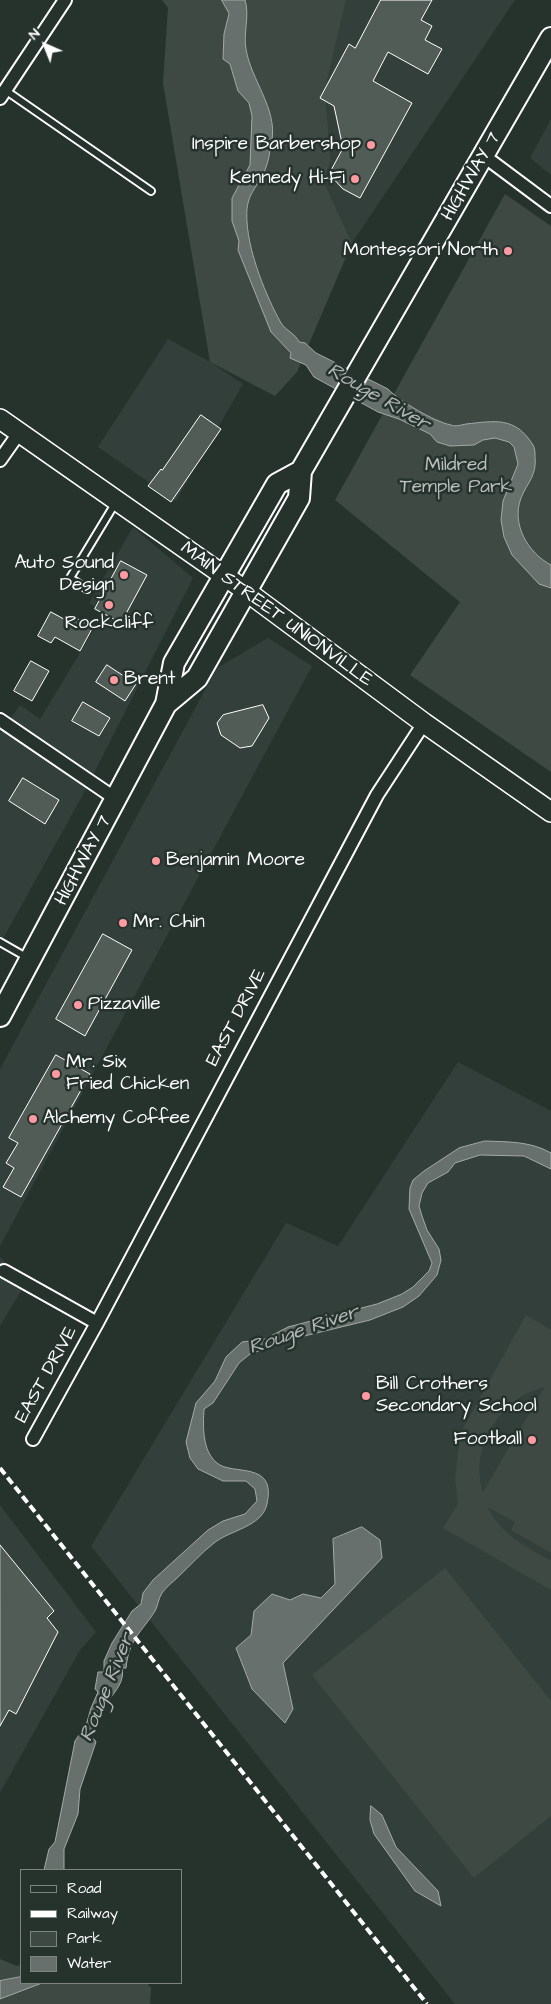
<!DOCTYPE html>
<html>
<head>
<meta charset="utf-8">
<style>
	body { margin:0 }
	#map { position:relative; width:551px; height:2004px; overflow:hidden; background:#26332d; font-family:"Architects Daughter",sans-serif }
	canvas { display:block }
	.legend { position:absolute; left:20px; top:1869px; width:162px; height:115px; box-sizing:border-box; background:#26332d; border:1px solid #7d8581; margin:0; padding:6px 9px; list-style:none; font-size:15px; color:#fff }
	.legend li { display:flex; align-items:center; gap:10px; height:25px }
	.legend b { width:25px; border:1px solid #7d8581 }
	.north { position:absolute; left:20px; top:20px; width:50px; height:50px; -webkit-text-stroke:4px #26332d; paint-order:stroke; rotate:316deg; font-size:14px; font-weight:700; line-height:20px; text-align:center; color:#fff }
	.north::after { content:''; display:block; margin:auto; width:18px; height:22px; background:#fff; clip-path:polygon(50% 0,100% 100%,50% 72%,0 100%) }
</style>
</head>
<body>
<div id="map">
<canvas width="551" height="2004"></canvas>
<ul class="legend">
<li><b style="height:6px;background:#26332d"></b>Road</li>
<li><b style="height:6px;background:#fff"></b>Railway</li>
<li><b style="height:14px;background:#3e4944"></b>Park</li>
<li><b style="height:14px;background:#67706c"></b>Water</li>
</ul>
<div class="north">N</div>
</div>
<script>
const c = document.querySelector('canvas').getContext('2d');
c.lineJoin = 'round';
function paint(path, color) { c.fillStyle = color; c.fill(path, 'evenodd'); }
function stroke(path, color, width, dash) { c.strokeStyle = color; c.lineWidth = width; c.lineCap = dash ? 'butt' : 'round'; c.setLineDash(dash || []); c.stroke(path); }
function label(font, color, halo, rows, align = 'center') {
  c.font = font + ' "Architects Daughter",sans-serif'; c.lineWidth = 5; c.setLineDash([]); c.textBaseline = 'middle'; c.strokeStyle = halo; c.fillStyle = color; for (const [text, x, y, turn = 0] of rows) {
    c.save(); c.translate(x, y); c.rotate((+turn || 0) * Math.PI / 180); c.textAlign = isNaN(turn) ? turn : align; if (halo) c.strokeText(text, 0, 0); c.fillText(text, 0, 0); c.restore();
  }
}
paint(new Path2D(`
	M 346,0 L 515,0 L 352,243 L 323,180 L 331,160 L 325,90 Z
	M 551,119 L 551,175 L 530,158 Z
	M 168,339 L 210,362 L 243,384 L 176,501 L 98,447 Z
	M 133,527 L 193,578 L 85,791 L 0,944 L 0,733 L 20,705 L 40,719 L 104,613 L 89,603 Z
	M 268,638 L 312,666 L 0,1246 L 0,1069 L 217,668 Z
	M 458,1062 L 551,1111 L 551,2004 L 455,2004 L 91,1546 L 286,1223 L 338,1246 Z
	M 0,1257 L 26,1283 L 0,1326 Z
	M 0,1505 L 96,1632 L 80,1650 L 0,1793 Z`), '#333f3a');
paint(new Path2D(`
	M 162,0 L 346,0 L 325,90 L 331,161 L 323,180 L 352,243 L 297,372 L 275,396 L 210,362 L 163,83 L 168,8 Z
	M 505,194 L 551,226 L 551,772 L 410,675 L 460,602 L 335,500 Z
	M 526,1315 L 551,1330 L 551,1553 L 511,1530 L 515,1522 L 487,1507 C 505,1538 521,1543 551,1561 L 551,1590 L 443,1528 L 458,1504 L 455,1480 L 460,1434 ZM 544,1387 L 544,1388 L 483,1492 C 471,1457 490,1418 519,1398 C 526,1393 536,1390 544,1387 Z
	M 445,1568 L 551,1701 L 551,1816 L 474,1878 L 312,1675 Z
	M 0,1959 L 17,1966 L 21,1964 L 21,1983 L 147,1983 L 151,1988 L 150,2004 L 0,2004 Z`), '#3e4944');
const water = new Path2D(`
	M 222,0 L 245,0 C 250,15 243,34 246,49 C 251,80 277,108 272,140 C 270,149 269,161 265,170 C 255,192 245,194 247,222 C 249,254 266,296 281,323 C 286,331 296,334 299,342 L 305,343 L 316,353 L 388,389 C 399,401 435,422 451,425 C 455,427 461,425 466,424 C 495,421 515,416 533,445 C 535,448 535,452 535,456 C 537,476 528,481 521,498 C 511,524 528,553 551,565 L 551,588 L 539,584 L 512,555 L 504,537 L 501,520 L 503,501 L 518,464 L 514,447 L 509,442 L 495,438 L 483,440 L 474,445 L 450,446 L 437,442 L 430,434 L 399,419 L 378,412 L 314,377 L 306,365 L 290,358 L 291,353 L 271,332 L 238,250 L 239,241 L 232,221 L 232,198 L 250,165 L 252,116 L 249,103 L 238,91 L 230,64 L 223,59 L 224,34 L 229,14 Z
	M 485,1141 C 508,1142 530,1141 551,1153 L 551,1169 L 524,1156 L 480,1155 L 455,1163 L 448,1172 L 428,1183 L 422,1193 L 419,1206 L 422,1216 L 427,1230 L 439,1249 L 441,1260 L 437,1275 L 419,1296 L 403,1307 L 370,1320 L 300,1337 L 250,1354 L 239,1363 L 213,1403 L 204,1409 C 203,1426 202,1451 217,1463 C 232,1476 277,1460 267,1504 C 262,1527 230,1530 214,1543 C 201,1553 190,1566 178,1577 C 173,1582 166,1587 162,1593 C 158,1599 158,1606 155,1611 C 141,1633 129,1639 126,1668 L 122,1668 C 126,1685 108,1698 100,1712 C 95,1720 92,1729 90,1738 L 94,1739 L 96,1742 L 80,1789 L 78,1814 L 64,1849 L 64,1870 L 44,1870 L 49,1849 L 55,1842 L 75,1741 L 79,1735 L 83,1736 L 91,1708 L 98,1692 L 95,1689 L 98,1672 L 104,1672 L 104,1661 L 112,1643 L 132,1611 L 141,1604 L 143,1593 L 153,1580 L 208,1530 L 223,1521 L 245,1514 L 257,1501 L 255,1489 L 246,1481 L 223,1481 L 198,1469 L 190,1458 L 186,1442 L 196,1403 L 215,1381 L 226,1357 L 242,1342 L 265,1339 L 288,1327 L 377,1304 L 402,1294 L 413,1287 L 429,1271 L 432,1263 L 409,1209 L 410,1188 L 413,1180 L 424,1171 L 459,1148 Z
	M 362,1527 L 380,1540 L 382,1558 L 283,1663 L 293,1709 L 285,1723 L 252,1689 L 236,1648 L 251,1635 L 254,1611 L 272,1594 L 290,1600 L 303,1594 L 321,1598 L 335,1584 L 333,1539 Z
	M 371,1806 L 382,1815 L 396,1847 L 438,1891 L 441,1906 L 415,1891 L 374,1834 L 370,1820 Z
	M 21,1977 L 21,1983 L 42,1983 L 0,1999 L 0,1981 Z`);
paint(water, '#67706c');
stroke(water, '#a4a9a7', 1);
const building = new Path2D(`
	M 381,0 L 432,0 L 421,20 L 432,26 L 425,40 L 442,49 L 428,74 L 388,52 L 373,81 L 412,103 L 360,198 L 343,189 L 329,174 L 343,148 L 334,106 L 320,98 L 349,44 L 355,48 Z
	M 201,415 L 221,429 L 171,502 L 148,486 L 161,469 L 162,470 Z
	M 121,561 L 147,575 L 121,623 L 95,609 Z
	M 51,612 L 73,624 L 76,618 L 93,627 L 80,651 L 55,637 L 51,643 L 38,636 Z
	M 31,661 L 49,671 L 32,701 L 14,691 Z
	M 107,665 L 136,684 L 125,701 L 96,682 Z
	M 83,702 L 110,718 L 99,736 L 72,721 Z
	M 263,705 L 269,718 L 252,746 L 240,748 L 221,735 L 217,723 L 223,715 Z
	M 23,778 L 59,800 L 45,824 L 9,801 Z
	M 103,934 L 132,950 L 85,1036 L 56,1019 Z
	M 56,1055 L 90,1074 L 21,1197 L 3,1187 L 14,1168 L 6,1163 L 18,1143 L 9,1138 Z
	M 0,1545 L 54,1611 L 47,1618 L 58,1632 L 16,1714 L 9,1710 L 0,1726 Z`);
paint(building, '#515c57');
stroke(building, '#fff', 1);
const lane = new Path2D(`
	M 5,90 L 151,191
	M 87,589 L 70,578 L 116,502
	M 0,942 L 28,958`);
const street = new Path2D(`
	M 0,98 L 65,0
	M 484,156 L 551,206
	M 0,460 L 19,433
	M 0,720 L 116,799
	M 4,1271 L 97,1323
	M 33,1439 L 97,1323 L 377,795 L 424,723`);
const secondary = new Path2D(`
	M 0,419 L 246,591 L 424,723 L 551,812`);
const primary = new Path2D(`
	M 166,704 L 197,678 L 299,498 L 301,471 L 551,38
	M 0,1016 L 166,704 L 174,663 L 277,484 L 301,471`);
stroke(lane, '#fff', 10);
stroke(street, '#fff', 16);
stroke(secondary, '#fff', 22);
stroke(primary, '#fff', 24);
stroke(lane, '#26332d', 6);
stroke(street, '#26332d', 12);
stroke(secondary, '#26332d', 19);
stroke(primary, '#26332d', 20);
stroke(new Path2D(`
	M 0,1468 L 427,2004`), '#fff', 4, [8, 4]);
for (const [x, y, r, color] of [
	[371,145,5,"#ff9aa2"],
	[355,179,5,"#ff9aa2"],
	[508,251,5,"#ff9aa2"],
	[124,575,5,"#ff9aa2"],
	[109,605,5,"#ff9aa2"],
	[114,680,5,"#ff9aa2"],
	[156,861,5,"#ff9aa2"],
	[123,923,5,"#ff9aa2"],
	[78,1005,5,"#ff9aa2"],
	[56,1074,5,"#ff9aa2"],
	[33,1119,5,"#ff9aa2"],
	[366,1396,5,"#ff9aa2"],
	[532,1440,5,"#ff9aa2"]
]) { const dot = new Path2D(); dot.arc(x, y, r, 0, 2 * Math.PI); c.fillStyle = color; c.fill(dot); stroke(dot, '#26332d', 2); }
label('19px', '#fff', '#26332d', [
	["Inspire Barbershop",361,145,"right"],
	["Kennedy Hi-Fi",345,179,"right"],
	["Montessori North",498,251,"right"],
	["Auto Sound",114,564,"right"],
	["Design",114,586,"right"],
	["Rockcliff",109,624,"center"],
	["Brent",124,680],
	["Benjamin Moore",166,861],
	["Mr. Chin",133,923],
	["Pizzaville",88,1005],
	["Mr. Six",66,1063],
	["Fried Chicken",66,1085],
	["Alchemy Coffee",43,1119],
	["Bill Crothers",376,1385],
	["Secondary School",376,1407],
	["Football",522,1440,"right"]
], 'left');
label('19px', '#fff', '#26332d', [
	["HIGHWAY 7",472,177,-60],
	["MAIN STREET UNIONVILLE",276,615,36],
	["HIGHWAY 7",84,861,-62],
	["EAST DRIVE",237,1018,-62],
	["EAST DRIVE",47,1375,-61]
]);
label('19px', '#bbbfbe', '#26332d', [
	["Mildred",456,466],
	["Temple Park",456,488]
]);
label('italic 20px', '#b3b8b6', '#26332d', [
	["Rouge River",378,398,30],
	["Rouge River",304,1331,-19],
	["Rouge River",108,1688,-68]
]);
</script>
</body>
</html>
